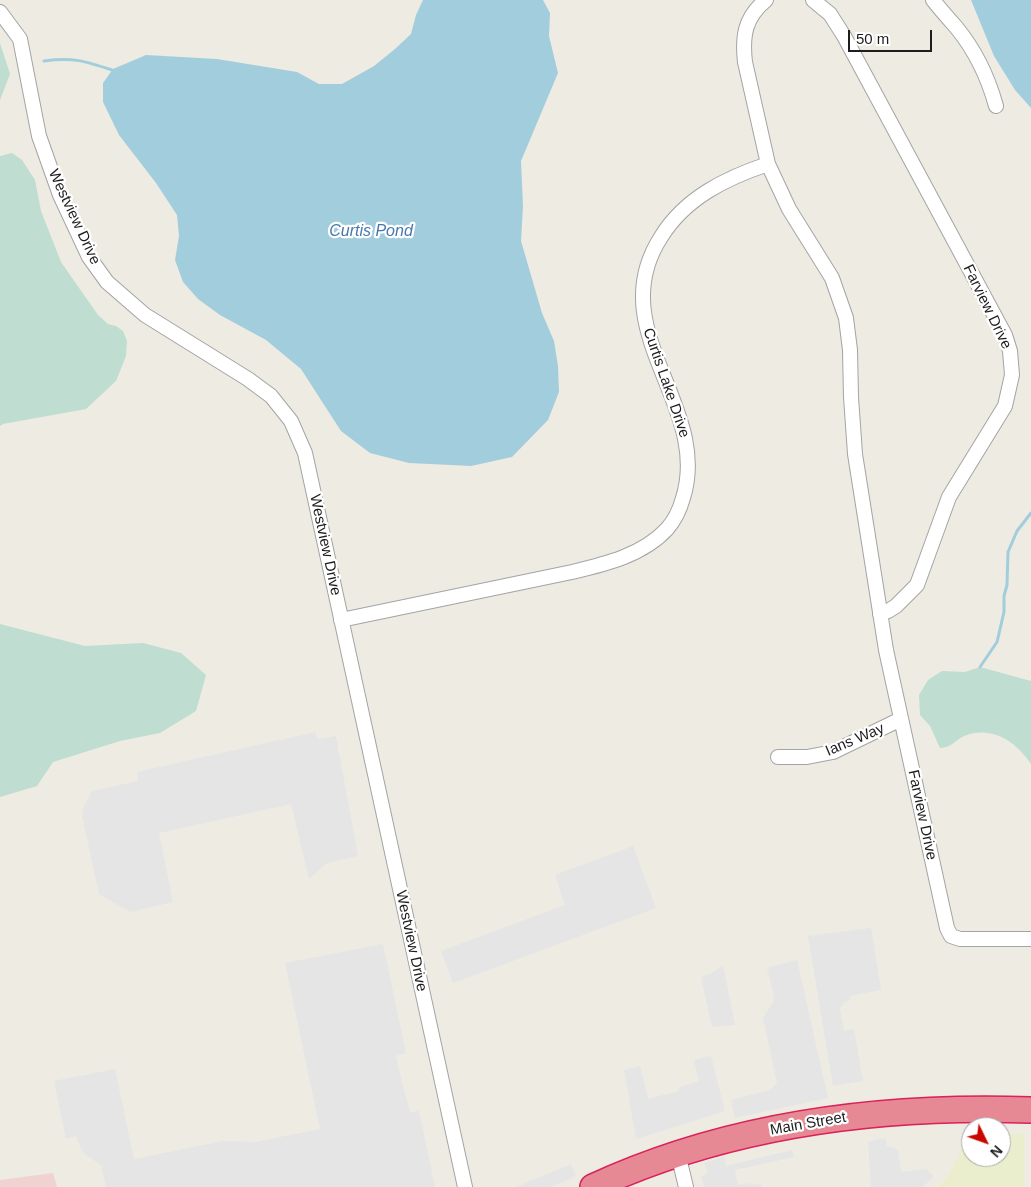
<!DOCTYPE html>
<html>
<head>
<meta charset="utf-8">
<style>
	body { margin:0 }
	#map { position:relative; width:1031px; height:1187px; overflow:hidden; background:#eeebe2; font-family:Arial,sans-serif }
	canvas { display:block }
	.north { position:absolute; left:961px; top:1117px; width:50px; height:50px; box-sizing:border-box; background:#fff; border:1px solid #a5a5a5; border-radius:50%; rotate:132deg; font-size:14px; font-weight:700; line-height:20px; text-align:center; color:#1d1d1d }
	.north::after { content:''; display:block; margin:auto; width:18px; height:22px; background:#c90900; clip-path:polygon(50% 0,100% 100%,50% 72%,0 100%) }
	.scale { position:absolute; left:848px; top:30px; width:84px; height:22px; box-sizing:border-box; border:2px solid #1d1d1d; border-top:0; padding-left:6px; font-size:15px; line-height:18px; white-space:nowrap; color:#1d1d1d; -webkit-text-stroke:4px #fff; paint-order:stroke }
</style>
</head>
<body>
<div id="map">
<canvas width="1031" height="1187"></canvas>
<div class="north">N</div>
<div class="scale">50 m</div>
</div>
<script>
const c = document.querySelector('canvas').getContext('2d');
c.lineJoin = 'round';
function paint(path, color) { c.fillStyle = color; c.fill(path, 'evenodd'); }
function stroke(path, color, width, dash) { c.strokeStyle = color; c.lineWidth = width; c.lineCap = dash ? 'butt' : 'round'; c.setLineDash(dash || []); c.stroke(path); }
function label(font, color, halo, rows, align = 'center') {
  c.font = font + ' Arial,sans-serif'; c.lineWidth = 4.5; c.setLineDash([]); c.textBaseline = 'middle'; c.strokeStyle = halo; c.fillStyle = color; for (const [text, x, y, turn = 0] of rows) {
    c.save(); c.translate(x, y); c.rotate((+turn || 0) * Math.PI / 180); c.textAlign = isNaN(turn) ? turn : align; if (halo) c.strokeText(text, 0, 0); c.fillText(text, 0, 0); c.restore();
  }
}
paint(new Path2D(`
	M 53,1173 L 57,1187 L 0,1187 L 0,1180 Z`), '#f0d3d1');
paint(new Path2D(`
	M 1001,1134 L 1024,1134 L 1024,1187 L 937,1187 L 947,1178 L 960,1153 L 964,1135 L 971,1135 L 971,1157 L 1001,1157 Z`), '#eaeecd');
paint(new Path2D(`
	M 0,43 L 10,74 L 0,100 Z
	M 12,153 L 22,160 L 35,180 L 41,211 L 61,262 L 98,315 L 108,324 L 116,326 L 123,331 L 127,341 L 126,356 L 116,381 L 86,409 L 3,424 L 0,426 L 0,156 Z
	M 0,624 L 85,646 L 143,643 L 181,653 L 206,675 L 196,711 L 160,733 L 120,741 L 53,762 L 37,786 L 0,797 Z
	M 980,667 L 1031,681 L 1031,764 C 1017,743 994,726 967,735 C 956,738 954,747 940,748 L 930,726 L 920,715 L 919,695 L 928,680 L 942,671 L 965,672 Z`), '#bfddd0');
paint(new Path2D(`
	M 315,732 L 317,738 L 320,739 L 336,736 L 358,856 L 327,863 L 309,879 L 291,804 L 159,833 L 173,902 L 130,912 L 99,894 L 82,816 L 83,808 L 92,791 L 138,781 L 137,772 Z
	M 633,846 L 656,908 L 453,983 L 441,951 L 565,905 L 555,875 Z
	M 871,928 L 881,990 L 850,996 L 850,1000 L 845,1002 L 840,1008 L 844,1031 L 854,1029 L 863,1081 L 833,1086 L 808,936 Z
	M 383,944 L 406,1053 L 396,1056 L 402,1082 L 410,1112 L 419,1111 L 435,1187 L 106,1187 L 101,1165 L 86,1155 L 81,1149 L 76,1136 L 66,1139 L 54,1081 L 115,1069 L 134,1159 L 223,1141 L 255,1142 L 320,1129 L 285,963 Z
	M 797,960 L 828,1098 L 735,1118 L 731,1100 L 770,1090 L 777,1083 L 763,1018 L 773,1002 L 774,996 L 767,968 Z
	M 723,965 L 735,1025 L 712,1027 L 701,977 L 712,973 Z
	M 711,1056 L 725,1111 L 636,1139 L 624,1070 L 640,1066 L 648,1099 L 679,1091 L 679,1087 L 699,1081 L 694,1060 Z
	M 886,1138 L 886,1145 L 898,1150 L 901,1172 L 926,1169 L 934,1176 L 923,1187 L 871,1187 L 868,1143 L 874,1140 Z
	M 792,1150 L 794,1157 L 735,1170 L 738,1185 L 750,1183 L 751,1185 L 761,1183 L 762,1187 L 704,1187 L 701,1176 L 706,1175 L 708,1172 L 704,1163 L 724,1157 L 726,1166 Z
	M 571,1164 L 576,1176 L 551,1187 L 516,1187 Z`), '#e5e5e5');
paint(new Path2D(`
	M 423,0 L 543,0 L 550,13 L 549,36 L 558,73 L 521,161 L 523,206 L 521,241 L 542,313 L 554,341 L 558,366 L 559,392 L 548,420 L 512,457 L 471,466 L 409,463 L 370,453 L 341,431 L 301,369 L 266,340 L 220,315 L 198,299 L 183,282 L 175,260 L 179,236 L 177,215 L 156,183 L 119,135 L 103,102 L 103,83 L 113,69 L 146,55 L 217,59 L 297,72 L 319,84 L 342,84 L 374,66 L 395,49 L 411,34 L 416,15 Z
	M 971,0 L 1031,0 L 1031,108 L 1015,90 L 994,56 Z`), '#a2cddd');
stroke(new Path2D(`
	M 44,61 C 73,57 85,61 112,70
	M 980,667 L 997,642 L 1004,612 L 1004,596 L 1007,585 L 1008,552 L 1017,531 L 1031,513`), '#a2cddd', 3);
const street = new Path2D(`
	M 766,0 C 745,17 742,36 745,62 L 768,164 L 789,209 L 832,278 L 846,318 L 850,350 L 851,397 L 855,454 L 886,650 L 947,928 L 951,936 L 960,939 L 1031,939
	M 813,0 L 830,14 L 844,36 L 1005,335 L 1010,351 L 1012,375 L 1005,406 L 949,497 L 917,585 L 896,606 L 888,611 L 880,614
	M 933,0 C 940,9 948,18 956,27 C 975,50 988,77 996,106
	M 0,12 L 20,39 L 39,136 L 60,195 L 89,257 L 107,282 L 145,315 L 248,379 L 271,396 L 291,421 L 305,453 L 465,1187
	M 341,620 L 572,572 C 606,564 643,555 667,529 C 675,520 680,509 683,498 C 712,406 601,330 661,237 C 685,198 726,178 768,164
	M 778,757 L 807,757 L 833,752 L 901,719
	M 678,1154 L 686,1187`);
const highway = new Path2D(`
	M 593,1187 C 729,1124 883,1105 1031,1110`);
stroke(street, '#a4a4a4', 16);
stroke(highway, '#da2158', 28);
stroke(street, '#fff', 14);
stroke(highway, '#e78895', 25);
label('15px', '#1d1d1d', '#fff', [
	["Westview Drive",74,217,65],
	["Farview Drive",987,307,64],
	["Curtis Lake Drive",666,383,71],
	["Westview Drive",325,545,78],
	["Ians Way",855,740,-23],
	["Farview Drive",922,815,78],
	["Westview Drive",411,941,78],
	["Main Street",808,1124,-10]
]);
label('italic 16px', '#4876ad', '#fff', [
	["Curtis Pond",371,232]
]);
</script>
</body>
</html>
